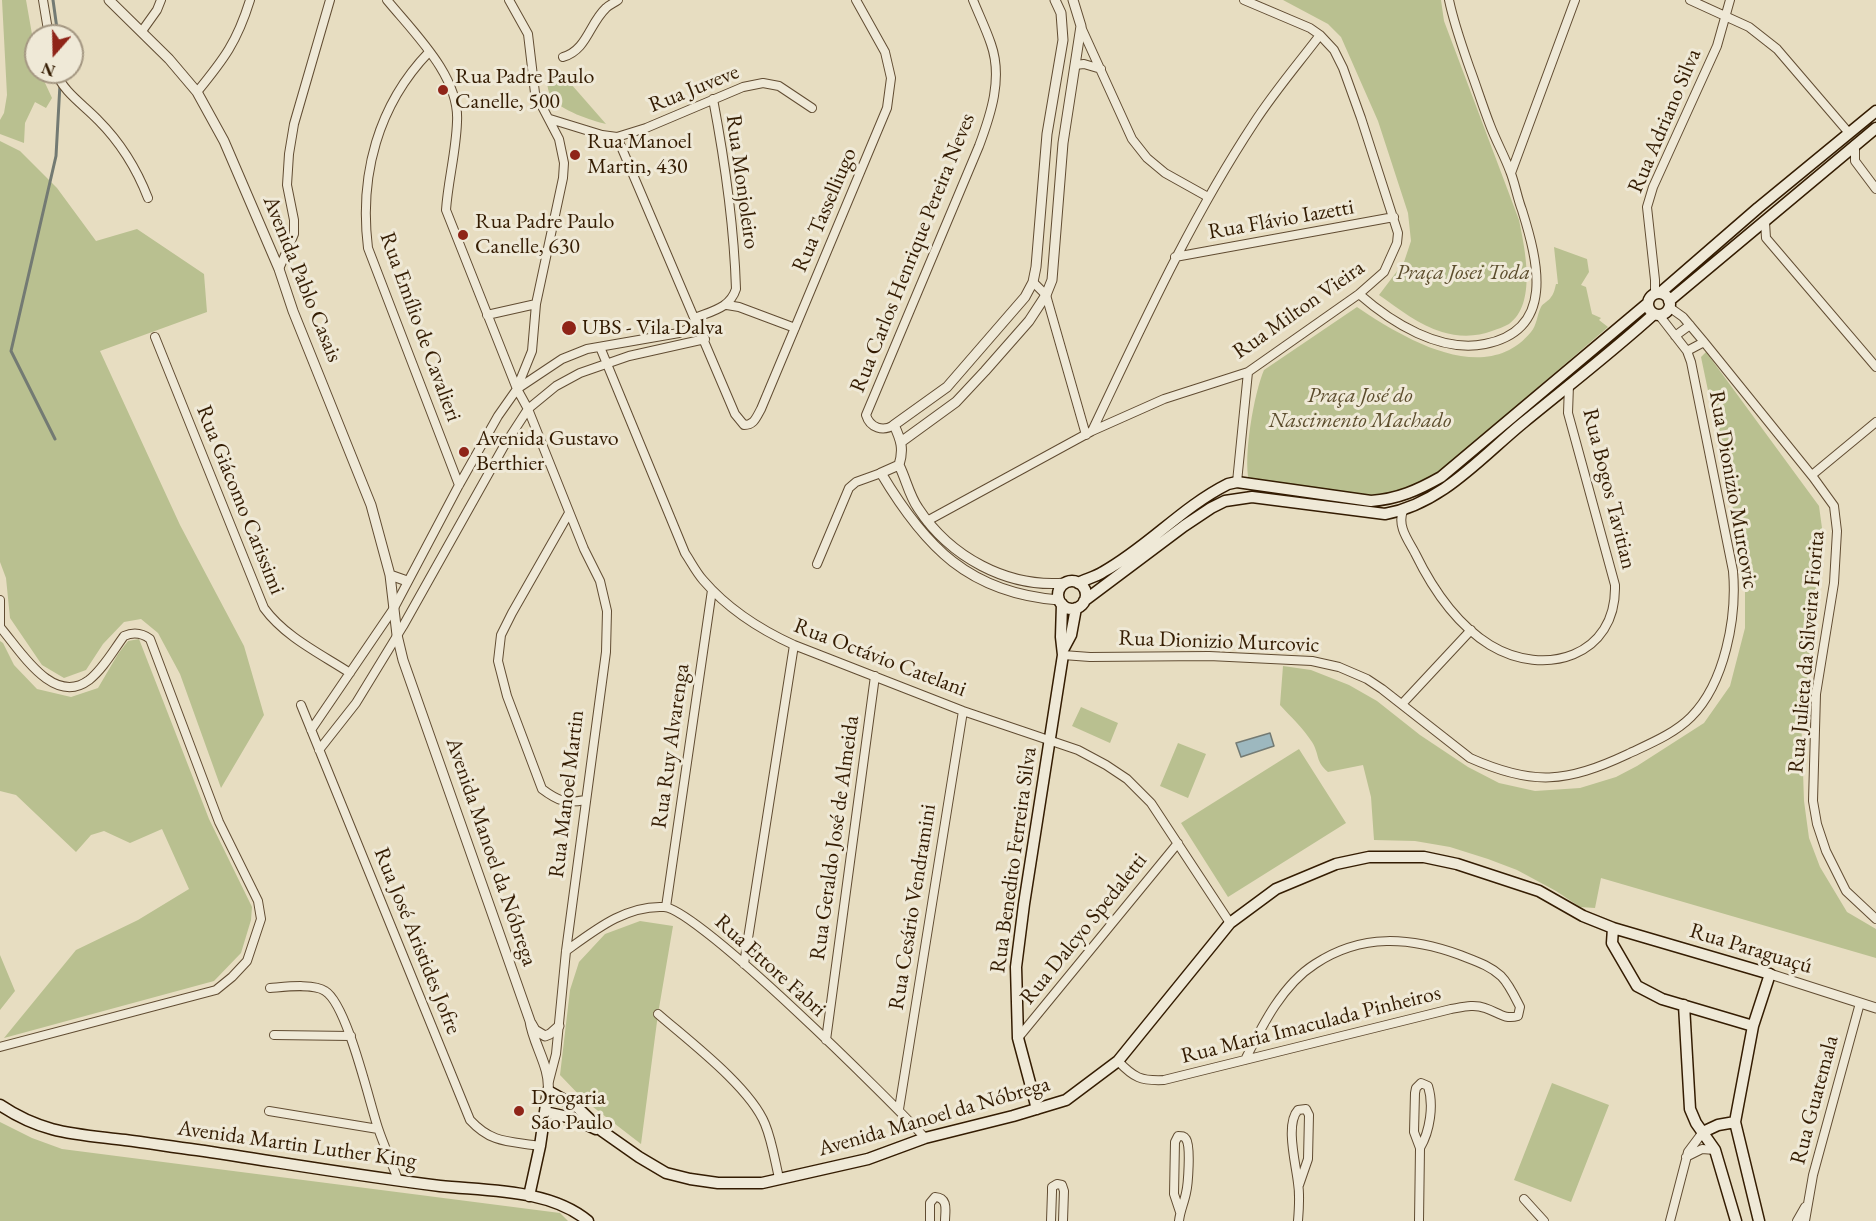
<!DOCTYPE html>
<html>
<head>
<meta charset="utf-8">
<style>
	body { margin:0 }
	#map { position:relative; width:1876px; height:1221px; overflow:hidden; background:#e7ddc1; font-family:"EB Garamond",serif }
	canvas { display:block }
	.north { position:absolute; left:24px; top:24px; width:60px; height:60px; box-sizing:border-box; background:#efe9d7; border:2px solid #a49782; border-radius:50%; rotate:200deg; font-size:16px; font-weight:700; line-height:24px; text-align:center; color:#341c02 }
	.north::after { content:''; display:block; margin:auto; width:21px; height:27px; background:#8f2418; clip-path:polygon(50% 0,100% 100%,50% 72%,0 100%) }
</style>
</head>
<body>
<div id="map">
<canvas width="1876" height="1221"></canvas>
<div class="north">N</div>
</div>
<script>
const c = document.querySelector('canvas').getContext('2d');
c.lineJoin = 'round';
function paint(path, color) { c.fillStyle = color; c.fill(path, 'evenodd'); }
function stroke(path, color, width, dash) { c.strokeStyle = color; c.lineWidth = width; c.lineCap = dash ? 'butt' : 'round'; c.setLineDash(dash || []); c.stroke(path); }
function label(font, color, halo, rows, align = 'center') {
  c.font = font + ' "EB Garamond",serif'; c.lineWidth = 6; c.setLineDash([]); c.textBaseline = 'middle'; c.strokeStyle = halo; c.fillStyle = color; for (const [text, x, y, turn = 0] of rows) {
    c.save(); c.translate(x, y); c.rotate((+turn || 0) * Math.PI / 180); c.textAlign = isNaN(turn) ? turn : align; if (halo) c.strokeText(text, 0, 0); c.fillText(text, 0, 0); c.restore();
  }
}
paint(new Path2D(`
	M 2,0 L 26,0 L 36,57 L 36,72 L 40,72 L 52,98 L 46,108 L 35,102 L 25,123 L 24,143 L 0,134 L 0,120 L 4,113 L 7,95 Z
	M 1283,0 L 1441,0 L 1444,21 L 1519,220 C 1525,249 1537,304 1509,324 C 1504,327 1497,329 1492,331 C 1477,337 1458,337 1442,332 C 1419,325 1399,309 1379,295 L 1404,262 L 1411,241 L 1408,213 L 1378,121 L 1341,37 L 1328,24 Z
	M 557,68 L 606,124 C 592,121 560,110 552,98 C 547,91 547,82 547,74 Z
	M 0,141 L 20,151 L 57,188 L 96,241 L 137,229 L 204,274 L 207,312 L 100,351 L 180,525 L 244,646 L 264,715 L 221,788 L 180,674 L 158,633 L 141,619 L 124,622 L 103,644 L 86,670 L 64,678 L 42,665 L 10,618 L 6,578 L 0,562 Z
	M 1554,247 L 1587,259 L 1589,272 L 1581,285 L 1586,287 L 1592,314 L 1601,318 L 1599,320 L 1608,327 L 1442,470 C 1435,475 1427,482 1419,486 C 1377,506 1296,487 1249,481 C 1243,457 1254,393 1264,370 L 1357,307 C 1403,338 1485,388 1531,332 C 1537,325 1537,315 1541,307 C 1543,303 1549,301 1551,297 C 1554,294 1555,288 1556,284 L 1558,284 Z
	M 1706,352 L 1819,506 L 1822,528 L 1823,559 L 1812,659 L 1801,713 L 1804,801 L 1809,838 L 1820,867 L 1847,912 L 1876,929 L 1876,958 L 1601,878 L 1595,908 L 1580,907 L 1556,891 L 1517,870 L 1488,859 L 1450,847 L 1415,841 L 1374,840 L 1371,797 L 1363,765 L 1328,772 C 1315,761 1320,755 1312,742 C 1303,728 1291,717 1280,705 L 1283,666 L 1311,670 L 1349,685 L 1377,701 L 1420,735 L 1468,767 L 1499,783 L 1535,791 L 1580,788 L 1616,777 L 1637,766 L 1704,723 L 1730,686 L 1745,628 L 1745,568 L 1701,357 Z
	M 139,639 L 209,819 L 252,907 L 251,920 L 241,953 L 214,981 L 4,1038 L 76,950 L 138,920 L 189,889 L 162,829 L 130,843 L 104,831 L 91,835 L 76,852 L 16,795 L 0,791 L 0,641 L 3,643 L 14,665 L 37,689 L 71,697 L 98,688 L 118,654 L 128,641 Z
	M 1081,707 L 1118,723 L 1110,743 L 1072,726 Z
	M 1178,743 L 1206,754 L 1188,798 L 1160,786 Z
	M 1299,749 L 1346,823 L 1228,897 L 1181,823 Z
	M 640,921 L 673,926 L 658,1014 L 641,1144 L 584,1100 L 560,1075 L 570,990 L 579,962 L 605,934 Z
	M 0,955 L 15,991 L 0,1010 Z
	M 1552,1083 L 1609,1105 L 1571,1202 L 1514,1180 Z
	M 0,1122 L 32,1138 L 62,1149 L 560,1213 L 568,1221 L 0,1221 Z`), '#b9c090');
const water = new Path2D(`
	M 1270,733 L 1274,746 L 1241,757 L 1236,743 Z`);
paint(water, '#9db8bf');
stroke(water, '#737a73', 1.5);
stroke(new Path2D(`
	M 53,0 L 58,36
	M 55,439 L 11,351 L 56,156 L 60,84`), '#737a73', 3);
const minor = new Path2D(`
	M 43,0 L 49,36
	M 387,0 C 415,34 460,77 457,122 C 456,152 448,181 446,210 L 517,389 L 528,409 L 584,549 L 600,581 L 607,611 L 606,652 L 566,951 L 556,1054 L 549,1081
	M 509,0 L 528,34 L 535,93 L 559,139 L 564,163 L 563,178 L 536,304 L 532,351 L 517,388
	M 1690,0 L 1749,27 L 1777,49 L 1849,133
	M 1081,27 L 1132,139 L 1147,158 L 1165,173 L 1208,197
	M 142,31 L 157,10 L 161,0
	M 429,52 C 378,105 359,175 368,248 L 459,485
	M 563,57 C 587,50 589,24 606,8 C 609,5 614,3 618,0
	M 1075,65 L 1084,64 L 1101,69
	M 56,72 C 63,92 84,105 98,120 C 121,143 136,167 148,198
	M 197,92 C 224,59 237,42 250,0
	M 550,119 L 602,135 L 617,137 L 646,128 L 743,87 L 763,83 L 779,86 L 812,108
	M 617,137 L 735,414 L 744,425 C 754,425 756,418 761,409 L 887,108 L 891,78 L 885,52 L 856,0
	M 1855,145 L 1855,161 L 1876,189
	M 1511,173 L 1575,0
	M 1765,222 L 1766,238 L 1876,367
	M 1175,257 L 1394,217
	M 279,269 L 294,234 L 294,220 L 287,185 L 289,154 L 294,124 L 330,0
	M 1033,282 L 1046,295 L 1086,435
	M 1655,293 L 1655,280 L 1647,207 L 1653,187 L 1717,46 L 1730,0
	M 1359,294 C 1392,323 1440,353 1485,344 C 1556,330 1538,261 1522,210 C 1517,197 1515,183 1510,171 C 1504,155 1496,141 1490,125 C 1483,107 1477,88 1470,69 C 1462,46 1454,24 1449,0
	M 727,305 L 739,307 L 795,328
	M 1669,307 L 1683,317 L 1704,342 L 1813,477 L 1834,506 L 1837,531 L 1834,583 L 1816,694 L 1813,801 L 1817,824 L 1826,851 L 1846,891 L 1876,919
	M 487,315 L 536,304
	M 695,318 C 712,311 730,308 736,289 C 734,225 725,162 713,99
	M 1675,336 L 1690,325
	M 155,337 L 264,608 C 285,637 321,654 350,673
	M 600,347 L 685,553 C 691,562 696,572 703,580 C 727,608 761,630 794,645 L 963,711 L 1078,750 L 1106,765 L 1127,779 L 1151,803 L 1230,923
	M 1687,351 L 1704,342
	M 894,425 C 883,432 870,428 866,415 L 979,146 C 991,114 1003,78 991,44 C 986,29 979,15 973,0
	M 1092,431 C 1142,326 1190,220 1254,123 C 1274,92 1298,64 1320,35
	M 1812,475 L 1876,422
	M 1237,482 L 1248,372
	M 1403,511 C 1397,526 1408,540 1415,553 C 1432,588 1456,624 1490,645 C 1544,678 1617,657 1615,585 L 1568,413 L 1569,385
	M 569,513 L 512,613 L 501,635 L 498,661 L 507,696 L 542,789 C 558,801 566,804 585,800
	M 927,521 L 1092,431 L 1164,399 L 1248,372 L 1359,294 L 1384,272 L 1397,243 L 1398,233 L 1361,118 L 1343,68 L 1334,50 L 1320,35 L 1310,28 L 1244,0
	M 817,564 L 849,488 L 856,482 L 881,473
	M 0,600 L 0,627 C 20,650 53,707 89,680 C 103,669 113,651 124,636 C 133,632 142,633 150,639 L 219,822 L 258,901 L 261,919 L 247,961 L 232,977 L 216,990 L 0,1047
	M 1063,655 L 1090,657 L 1209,656 L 1312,661 L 1339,667 L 1367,679 L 1382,689 L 1470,758 C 1533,786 1566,783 1628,754 C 1649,744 1674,734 1691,717 C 1725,683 1737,617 1733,571 L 1691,362 L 1687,351 L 1659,315
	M 1402,704 L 1471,630
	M 301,705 L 470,1120 C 492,1144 510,1141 540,1146
	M 311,730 L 394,608 L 459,485 L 498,416 L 517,389 L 562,359 L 587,349 L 679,333 L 698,324
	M 319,750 L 356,703 L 403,626 L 504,446 L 528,409 L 556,386 L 580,373 L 629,356 L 705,339
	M 666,907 L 712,590
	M 566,951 C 595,930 626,905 664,907 C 697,908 894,1104 925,1138
	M 744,964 L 794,645
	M 270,988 C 284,987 314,983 325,991 C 347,1004 369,1101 378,1128 C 384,1146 392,1163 398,1180
	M 658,1014 C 689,1041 750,1087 765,1124 C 772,1141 775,1161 779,1178
	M 274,1035 L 351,1036
	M 1018,1038 L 1178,843
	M 826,1040 L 875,676
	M 1118,1061 C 1134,1078 1141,1081 1164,1080 L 1451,1009 C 1463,1007 1474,1004 1485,1008 C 1498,1012 1504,1020 1518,1016 L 1520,1007 C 1515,997 1509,984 1501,976 C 1489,965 1475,961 1460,955 C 1410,937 1362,933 1315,964 C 1282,985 1262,1026 1245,1060
	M 899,1109 L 963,711
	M 269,1111 L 378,1129
	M 1686,1157 L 1702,1149 L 1715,1150
	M 1524,1199 L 1544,1221
	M 930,1221 L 930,1203 L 935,1197 C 949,1198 945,1211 945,1221
	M 1051,1221 L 1052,1192 L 1052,1187 L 1057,1184 L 1062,1185 L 1064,1191 L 1063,1221
	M 1179,1221 C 1180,1211 1184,1203 1186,1193 C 1188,1185 1191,1146 1186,1139 C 1184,1136 1182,1136 1178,1136 L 1175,1142 L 1174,1194 L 1180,1212
	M 1298,1221 C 1299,1209 1300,1195 1298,1183 C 1296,1164 1285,1124 1298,1110 L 1306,1109 L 1309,1115 L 1308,1159 L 1299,1185
	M 1419,1221 L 1420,1148 L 1414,1132 L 1415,1093 L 1416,1088 L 1421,1083 L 1428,1086 C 1434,1105 1430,1131 1420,1148
	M 1670,1221 L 1688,1152 L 1703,1132
	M 1797,1221 L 1805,1207
	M 1805,1221 L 1813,1175 L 1860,1003`);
const tertiary = new Path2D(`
	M 109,0 L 169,59 L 197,92 L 224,141 L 279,269 L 293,311 L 371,505 L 390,575 L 397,635 L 403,660 L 530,1021 C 533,1044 551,1068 548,1091
	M 901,442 L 956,402 L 985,371 L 1029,321 L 1046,295 L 1052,280 L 1063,143 L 1081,26 L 1073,0
	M 899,465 C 904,449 901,440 894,425 L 947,387 L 1025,297 L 1033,282 L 1036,267 L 1047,134 L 1063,40 L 1061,13 L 1055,0
	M 899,465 L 881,473 C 925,547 969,593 1059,600
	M 899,465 C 906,479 909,495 918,508 C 950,557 1007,588 1065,583
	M 390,575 L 407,581
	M 1770,974 L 1876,1008
	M 531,1023 L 535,1030 L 545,1036 L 550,1034 L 559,1026`);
const secondary = new Path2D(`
	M 1660,293 L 1758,208 L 1876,111
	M1648 304a11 11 0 1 1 22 0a11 11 0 1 1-22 0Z
	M 1669,301 L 1876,128
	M1058 595a14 14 0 1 1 28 0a14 14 0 1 1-28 0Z
	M 1078,583 C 1086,579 1095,577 1103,572 C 1148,547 1182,507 1228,484 L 1237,482 L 1258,485 L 1371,501 C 1398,499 1418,490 1441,477 L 1648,303
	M 1084,601 L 1184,526 L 1211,508 L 1225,501 L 1252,497 L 1385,514 C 1442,504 1481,457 1524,422 C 1568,386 1612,352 1654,314
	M 1063,650 L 1071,635 L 1076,608
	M 1613,928 L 1612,943 L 1637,986 L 1662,999 L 1753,1026
	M 1684,1005 L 1690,1109 L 1696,1123 L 1715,1150 L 1736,1221
	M 0,1105 C 43,1134 76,1134 125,1140 C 149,1143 173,1147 197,1150 C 278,1162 359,1176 440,1186 C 488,1191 550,1189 588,1221
	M 1037,1109 L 1018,1038 L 1016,967 L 1024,904 L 1063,655 L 1061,637 L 1062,604
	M 545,1112 L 572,1118 L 596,1129
	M 1703,1132 L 1718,1125 L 1735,1122
	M 529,1196 L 540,1146 L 548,1091 L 577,1107 L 602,1131 L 639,1157 L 666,1173 L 690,1179 L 718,1183 L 762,1183 L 868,1159 L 925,1138 L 1013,1116 L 1066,1100 L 1118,1061 L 1230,923 L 1276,889 L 1336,864 L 1369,857 L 1424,857 L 1457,864 L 1539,891 L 1583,916 L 1613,928 L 1770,974 L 1753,1026 L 1735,1122 L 1759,1221`);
stroke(minor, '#614c32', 10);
stroke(tertiary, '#614c32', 11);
stroke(secondary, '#341c02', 13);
stroke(minor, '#efe9d7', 8);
stroke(tertiary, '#efe9d7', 9);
stroke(secondary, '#efe9d7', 10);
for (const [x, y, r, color] of [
	[443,90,6,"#8f2418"],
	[575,155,6,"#8f2418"],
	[463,235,6,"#8f2418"],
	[569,328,8,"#8f2418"],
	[464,452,6,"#8f2418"],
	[519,1111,6,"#8f2418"]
]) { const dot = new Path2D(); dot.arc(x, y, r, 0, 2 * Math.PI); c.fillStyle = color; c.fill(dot); stroke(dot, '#efe9d7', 2); }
label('22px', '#341c02', '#efe9d7', [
	["Rua Padre Paulo",455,77],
	["Canelle, 500",455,102],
	["Rua Manoel",587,142],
	["Martin, 430",587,167],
	["Rua Padre Paulo",475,222],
	["Canelle, 630",475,247],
	["UBS - Vila Dalva",582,328],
	["Avenida Gustavo",476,439],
	["Berthier",476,464],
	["Drogaria",531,1098],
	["São Paulo",531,1123]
], 'left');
label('22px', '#341c02', '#efe9d7', [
	["Rua Juveve",694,89,-22],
	["Rua Adriano Silva",1665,121,-67],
	["Rua Monjoleiro",742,182,82],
	["Rua Tasselliugo",825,210,-67],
	["Rua Flávio Iazetti",1281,220,-10],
	["Rua Carlos Henrique Pereira Neves",913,253,-68],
	["Avenida Pablo Casais",302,279,68],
	["Rua Milton Vieira",1299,310,-35],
	["Rua Emílio de Cavalieri",420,327,70],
	["Rua Bogos Tavitian",1609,489,76],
	["Rua Dionizio Murcovic",1733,490,80],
	["Rua Giácomo Carissimi",240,500,68],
	["Rua Dionizio Murcovic",1219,642,2],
	["Rua Julieta da Silveira Fiorita",1807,652,-85],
	["Rua Octávio Catelani",880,658,21],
	["Rua Ruy Alvarenga",671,746,-82],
	["Rua Manoel Martin",567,794,-83],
	["Rua Geraldo José de Almeida",835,838,-82],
	["Avenida Manoel da Nóbrega",491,852,71],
	["Rua Benedito Ferreira Silva",1014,860,-82],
	["Rua Cesário Vendramini",913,907,-81],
	["Rua Dalcyo Spedaletti",1084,929,-51],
	["Rua José Aristides Jofre",417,941,68],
	["Rua Paraguaçú",1751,949,17],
	["Rua Ettore Fabri",770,966,42],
	["Rua Maria Imaculada Pinheiros",1311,1025,-14],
	["Rua Guatemala",1815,1100,-75],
	["Avenida Manoel da Nóbrega",934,1117,-16],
	["Avenida Martin Luther King",297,1145,8]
]);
label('italic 22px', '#5c4d2d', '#efe9d7', [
	["Praça Josei Toda",1463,273],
	["Praça José do",1360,396],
	["Nascimento Machado",1360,421]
]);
</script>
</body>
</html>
